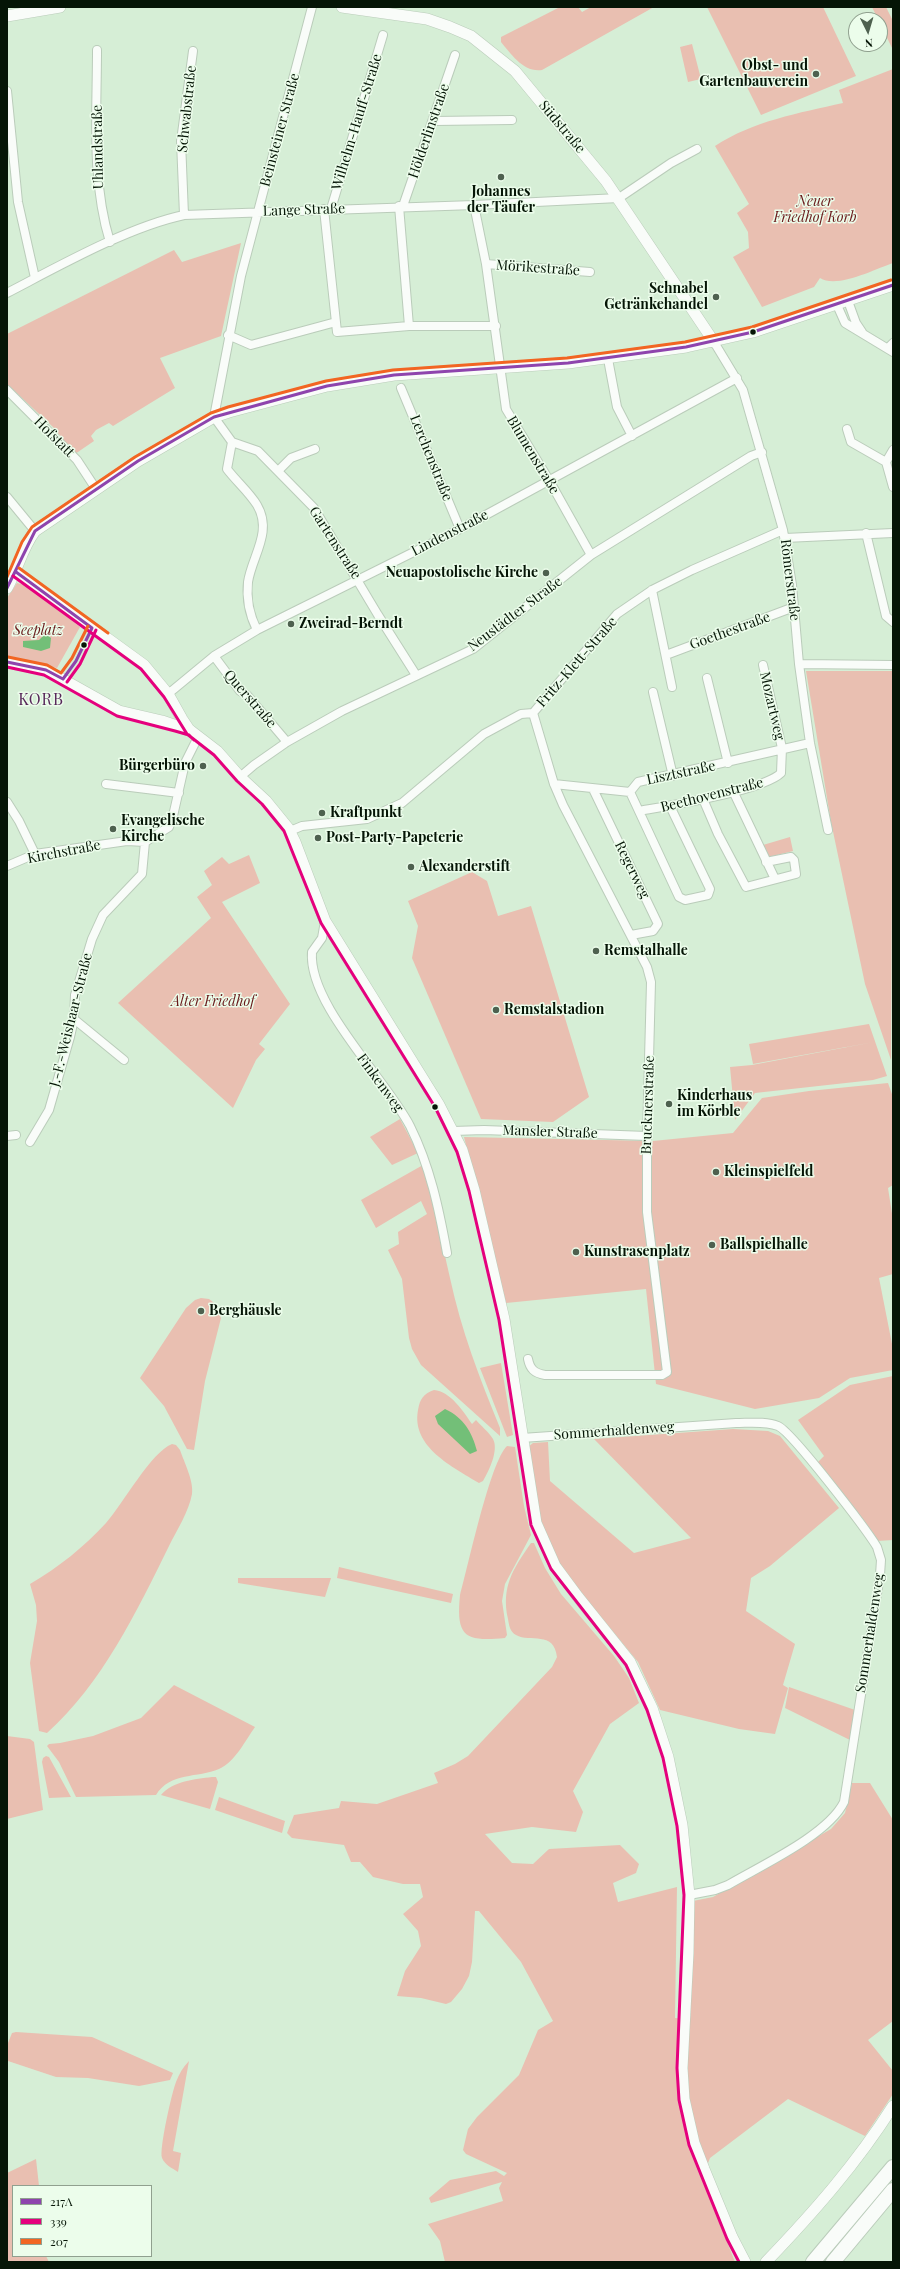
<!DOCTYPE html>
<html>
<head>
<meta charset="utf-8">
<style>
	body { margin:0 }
	#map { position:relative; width:900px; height:2269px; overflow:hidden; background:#d6eed6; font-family:"Playfair Display",serif }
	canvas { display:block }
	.frame { position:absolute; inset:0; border:8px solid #051506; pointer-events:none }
	.legend { position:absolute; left:12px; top:2185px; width:140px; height:72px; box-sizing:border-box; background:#ecfdeb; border:1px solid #90a08f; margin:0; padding:5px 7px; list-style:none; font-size:12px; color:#051506 }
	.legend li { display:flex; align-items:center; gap:8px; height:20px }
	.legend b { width:20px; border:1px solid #90a08f }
	.north { position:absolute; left:848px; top:12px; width:40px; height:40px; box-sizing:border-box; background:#ecfdeb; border:1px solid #90a08f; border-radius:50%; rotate:175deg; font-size:11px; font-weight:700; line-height:16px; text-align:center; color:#051506 }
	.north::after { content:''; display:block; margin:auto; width:14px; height:18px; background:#4e614f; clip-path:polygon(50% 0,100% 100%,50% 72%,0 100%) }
</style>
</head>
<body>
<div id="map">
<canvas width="900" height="2269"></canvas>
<div class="frame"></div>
<ul class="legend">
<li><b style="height:5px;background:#8e44ad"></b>217A</li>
<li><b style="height:5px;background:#e5007d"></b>339</li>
<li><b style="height:5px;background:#f26522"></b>207</li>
</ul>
<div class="north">N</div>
</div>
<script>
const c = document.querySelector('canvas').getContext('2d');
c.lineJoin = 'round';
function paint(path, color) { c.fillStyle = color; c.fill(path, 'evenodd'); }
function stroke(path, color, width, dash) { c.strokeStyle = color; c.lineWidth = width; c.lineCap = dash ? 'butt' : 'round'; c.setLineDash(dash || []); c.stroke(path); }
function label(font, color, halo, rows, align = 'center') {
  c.font = font + ' "Playfair Display",serif'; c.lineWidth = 3; c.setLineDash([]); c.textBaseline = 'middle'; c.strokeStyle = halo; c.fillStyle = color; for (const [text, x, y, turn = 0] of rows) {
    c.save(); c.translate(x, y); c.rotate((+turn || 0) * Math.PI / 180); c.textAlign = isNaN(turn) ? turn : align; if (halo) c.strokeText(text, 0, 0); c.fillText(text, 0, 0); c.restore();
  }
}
paint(new Path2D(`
	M 560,7 L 578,7 L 582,12 L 591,7 L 654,7 L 542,70 C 524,73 511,54 501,42 L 501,37 Z
	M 707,7 L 823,7 L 856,76 L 761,115 Z
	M 872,7 L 886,7 L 893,21 L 893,50 Z
	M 692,44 L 701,79 L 688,82 L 680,47 Z
	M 893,69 L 893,263 C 875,269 837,289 820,278 L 814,287 L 762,307 L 733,257 L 749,248 L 748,232 L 737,213 L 749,204 L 715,146 C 753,121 799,113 843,103 L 839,90 Z
	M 241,243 L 221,336 L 160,358 L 175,388 L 113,426 L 109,423 L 96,430 L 91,436 L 94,441 L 75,454 L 53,427 L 7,384 L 7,334 L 174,250 L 182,262 Z
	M 17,583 L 29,586 L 80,627 L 57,668 L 7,656 L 7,598 Z
	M 806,671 L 893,671 L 891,1060 L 865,984 L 831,822 Z
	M 790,837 L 793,851 L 769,857 L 763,845 Z
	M 249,855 L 260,883 L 222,902 L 290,1004 L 259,1044 L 265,1049 L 256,1060 L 233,1108 L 118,1003 L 211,918 L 197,897 L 212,885 L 204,871 L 222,857 L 229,864 Z
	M 472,872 L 487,881 L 498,916 L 531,906 L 589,1097 L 553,1122 L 481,1119 L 412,958 L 418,926 L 408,901 Z
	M 869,1024 L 887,1076 L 873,1080 L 755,1093 L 735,1120 L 730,1067 L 752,1065 L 874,1042 L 753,1064 L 749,1044 Z
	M 888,1083 L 893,1097 L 893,1185 L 888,1188 L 893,1220 L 893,1274 L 879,1278 L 893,1349 L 893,1370 L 850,1378 L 819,1398 L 755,1409 L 656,1384 L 646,1289 L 506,1303 L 464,1137 L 653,1141 L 733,1133 L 762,1098 L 809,1091 Z
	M 400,1119 L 418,1153 L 392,1165 L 370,1137 Z
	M 423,1165 C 435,1203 441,1239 450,1278 C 461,1330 480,1379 500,1428 L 500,1436 L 421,1365 L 412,1349 L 409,1338 L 402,1279 L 388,1250 L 399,1244 L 398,1232 L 427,1214 L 421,1201 L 376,1228 L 361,1200 Z
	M 201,1298 L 209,1299 L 217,1305 L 221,1318 L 205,1381 L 194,1450 L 187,1449 L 164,1406 L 140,1378 L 186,1308 L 195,1300 Z
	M 501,1363 L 513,1435 L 507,1437 L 480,1368 Z
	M 893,1376 L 893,1540 L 877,1541 L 816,1464 L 824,1456 L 798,1420 L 850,1385 Z
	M 434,1390 C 450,1391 464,1412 472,1424 L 476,1420 C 481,1426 489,1432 493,1439 C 499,1450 489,1471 483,1481 L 479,1483 C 453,1467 411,1447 418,1410 C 420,1399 423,1394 434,1390 Z
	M 733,1429 L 768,1431 L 780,1436 L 839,1508 L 770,1566 L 751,1578 L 746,1611 L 795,1644 L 783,1685 L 788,1688 L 775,1734 L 739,1729 L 660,1710 L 638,1662 L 563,1571 L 540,1522 L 528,1447 L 533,1443 L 548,1442 L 550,1481 L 634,1553 L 691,1538 L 594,1439 Z
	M 172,1444 L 176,1445 L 180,1450 C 184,1462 194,1481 192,1494 C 189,1511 177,1530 169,1546 C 137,1611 102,1684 47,1733 L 39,1731 L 30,1663 L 37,1621 L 36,1605 L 30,1584 C 59,1567 84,1547 106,1523 C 123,1504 151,1452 172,1444 Z
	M 507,1446 L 515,1447 L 524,1506 L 531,1535 L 505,1584 L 502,1601 L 507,1635 L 505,1638 C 464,1642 456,1636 460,1595 C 468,1567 490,1462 507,1446 Z
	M 531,1543 L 534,1543 L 545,1568 L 561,1594 L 614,1656 L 629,1678 L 639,1703 L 610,1724 L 573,1791 L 583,1812 L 576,1832 L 532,1827 L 485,1834 L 512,1863 L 533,1864 L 549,1849 L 620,1845 L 639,1864 L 636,1873 L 613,1883 L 618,1902 L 677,1887 L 675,2018 L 690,2019 L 693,1901 L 713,1897 L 831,1829 L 845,1813 L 852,1783 L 870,1783 L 893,1820 L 893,2021 L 868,2040 L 893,2071 L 893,2094 L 865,2136 L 788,2099 L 710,2158 L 702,2179 L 735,2262 L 445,2262 L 440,2241 L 428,2224 L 503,2201 L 499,2188 L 502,2182 L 431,2203 L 429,2198 L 450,2180 L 496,2171 L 504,2176 L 507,2173 L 466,2154 L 463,2150 L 468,2129 L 477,2117 L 519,2075 L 538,2030 L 553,2021 L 521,1962 L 479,1911 L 475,1911 L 472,1962 L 469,1976 L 462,1989 L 451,2002 L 446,2004 L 421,1998 L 397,1996 L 405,1971 L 421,1946 L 418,1931 L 403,1914 L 423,1897 L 420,1884 L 403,1884 L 373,1877 L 360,1862 L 351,1862 L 344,1845 L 292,1838 L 287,1833 L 294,1815 L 339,1808 L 341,1801 L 377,1804 L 438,1783 L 434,1773 L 455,1764 L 468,1756 L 552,1667 L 557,1657 C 554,1630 530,1643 516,1635 C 510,1632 509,1625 508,1619 C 501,1587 513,1569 531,1543 Z
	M 339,1567 L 453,1594 L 451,1603 L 337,1578 Z
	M 238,1578 L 331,1578 L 325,1597 L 238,1583 Z
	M 174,1685 L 255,1727 C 245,1741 235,1762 219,1769 C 198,1778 170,1772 156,1795 L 76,1797 L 59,1762 L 47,1746 L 49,1744 L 60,1743 L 93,1736 L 141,1718 Z
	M 789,1687 L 855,1710 L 850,1740 L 785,1708 Z
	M 7,1736 L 30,1739 L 34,1742 L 43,1810 L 7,1819 Z
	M 46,1756 L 49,1757 L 71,1797 L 49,1798 L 42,1762 L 43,1758 Z
	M 212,1777 L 216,1777 L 218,1782 L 210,1809 L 161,1795 C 173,1781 195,1779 212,1777 Z
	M 219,1797 L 285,1821 L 282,1833 L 215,1810 Z
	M 16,2032 L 92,2037 L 173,2073 L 170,2080 L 139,2086 L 88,2078 L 56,2077 L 8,2061 L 8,2043 L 12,2033 Z
	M 189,2061 L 173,2151 L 181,2153 L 178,2172 C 172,2168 165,2165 162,2158 C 159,2149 172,2092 176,2082 C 179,2074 183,2067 189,2061 Z
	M 36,2159 L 39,2186 L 13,2186 L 13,2256 L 46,2256 L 49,2262 L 7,2262 L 7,2173 Z`), '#e9bfb1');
paint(new Path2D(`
	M 46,633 L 51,638 L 50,648 L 41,651 L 23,647 L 23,641 L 39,640 Z
	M 445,1409 C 464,1418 472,1432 477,1451 L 470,1454 L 438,1424 L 435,1416 Z`), '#73bf78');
const minor = new Path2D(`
	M 312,7 L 241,276 L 214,417 L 232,442 L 258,451 L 314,508 L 378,615 L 416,675
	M 97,50 C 97,114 91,180 110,242
	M 7,91 L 18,202 L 35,278
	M 434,121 L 512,120
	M 474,205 L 486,264 L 506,409 L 549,480 L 591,555
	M 399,206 L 409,326
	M 403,206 L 455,55
	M 324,209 L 337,332 L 409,326 L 496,326
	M 331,209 L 383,35
	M 184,215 L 181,141 L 193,51
	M 486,264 L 590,272
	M 7,293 C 59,266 128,227 184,215 L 474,205 L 619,198 L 671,163 L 697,149
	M 848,301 L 856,323 L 862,332
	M 837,305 L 845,323 L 893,352
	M 228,335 L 251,345 L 336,322
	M 714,342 L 743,390 L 783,530 L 792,585 L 799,664 L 810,743 L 828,830
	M 888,348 L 893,343
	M 608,359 L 617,407 L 632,436
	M 401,388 L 460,529
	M 7,390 L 77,460 L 96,489
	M 847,429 L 851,442 L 886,462
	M 232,442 L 227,469 C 236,481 249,492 257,505 C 273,532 252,556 248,582 C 246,600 249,614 257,630
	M 893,450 L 886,462 L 893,487
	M 278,471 L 291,458 L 315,449
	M 7,497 L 35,531
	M 866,533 L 886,616 L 893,622
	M 785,538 L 893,533
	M 652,590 L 672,687
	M 666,655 L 794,607
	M 214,656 L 240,691 L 247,695 L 287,742
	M 799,664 L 893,665
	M 707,678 L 728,763
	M 653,692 L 673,776
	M 168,694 L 214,656 L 257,630 L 460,529 L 737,378
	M 240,777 L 254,765 L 287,742 L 342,711 L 473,649 L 591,555 L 751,456 L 762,452
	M 106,784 L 179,793
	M 554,784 L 630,792
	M 593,789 L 658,924 L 653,931 L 631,935
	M 733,791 L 775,879
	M 630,792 L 679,897 L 685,900 L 708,895 L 710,889 L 670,806
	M 630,792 L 638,782 L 810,743
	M 703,799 L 718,834 L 746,887 L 796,874 L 794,860 L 791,857 L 766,862
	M 7,802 L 19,821 L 35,854
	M 639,811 C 667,806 763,791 781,773 L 782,748 L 763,665
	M 290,831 L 302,826 L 367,819 L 402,803 L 484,734 L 521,714 L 533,713 L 617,614 L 652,590 L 692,570 L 783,530
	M 145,842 L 169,827 L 173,816 L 185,763 L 198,737
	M 7,866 L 35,854 L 127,841 L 145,842
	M 325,921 L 322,938 L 312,952 C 308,1004 385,1078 410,1126 C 430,1166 439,1209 447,1253
	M 74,1019 L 124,1060
	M 453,1131 L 484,1130 L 647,1136
	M 7,1136 L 16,1135
	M 30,1142 L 49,1110 L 70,1037 L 74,1019 L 75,995 L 92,939 L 103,915 L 142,874 L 145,842
	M 528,1359 C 530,1369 534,1373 545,1375 L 662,1375 L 667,1372 L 647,1212 L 647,1136 L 651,982 L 647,967 L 563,805 L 554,784 L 533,713
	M 522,1438 L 736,1423 C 749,1423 766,1421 778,1426 C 792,1432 866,1529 877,1547 L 881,1560 L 880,1575 L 844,1802 C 828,1835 760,1866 728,1885 L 715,1890 L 689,1895`);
const tertiary = new Path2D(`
	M 342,7 L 427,19 L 450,27 L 471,36 L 515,71 L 606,181 L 714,342
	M 7,16 L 60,7
	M 16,572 L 144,665 L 168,694 L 182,719 L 190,731
	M 7,588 C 18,569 22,548 35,531 L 138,461 L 214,417 L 229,412 L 327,386 L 394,375 L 568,363 L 686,347 L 753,332 L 893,285
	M 7,662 L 46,670 L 119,711 L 162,721 L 191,731 L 217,751 L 240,777 L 266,801 L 288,828 L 295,842 L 325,921 L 439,1105 L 462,1150 L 474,1190 L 504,1319 L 536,1523 L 555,1566 L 578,1597 L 630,1662 L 652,1708 L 668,1757 L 682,1825 L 689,1895 L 688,1953 L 682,2068 L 684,2099 L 694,2143 L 704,2169 L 732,2237 L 745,2262
	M 766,2262 C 813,2213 857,2163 893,2106`);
const trunk = new Path2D(`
	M 813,2262 L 893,2167
	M 833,2262 L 893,2190`);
stroke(minor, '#baccba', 10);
stroke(tertiary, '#baccba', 12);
stroke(trunk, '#baccba', 16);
stroke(minor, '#f9fcf9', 8);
stroke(tertiary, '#f9fcf9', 11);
stroke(trunk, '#f9fcf9', 14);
stroke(new Path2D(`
	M 16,572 L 92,628
	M 7,588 L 35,531 L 138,461 L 214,417 L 327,386 L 394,375 L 568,363 L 686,347 L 753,332 L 893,285
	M 7,662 L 46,670 L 63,679
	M 63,679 L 76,661 L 92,628`), '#8e44ad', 3);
stroke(new Path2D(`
	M 13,576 L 141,669 L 164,697 L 187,734 L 214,755 L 237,781 L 262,804 L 284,831 L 321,923 L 435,1107 L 457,1152 L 469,1191 L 499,1320 L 531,1525 L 551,1569 L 626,1665 L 647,1710 L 663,1758 L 677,1826 L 684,1895 L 677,2068 L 679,2100 L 689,2145 L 727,2239 L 739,2262
	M 7,667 L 44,675 L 117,716 L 175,731 L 189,735 L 194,740
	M 67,682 L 80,664 L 96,630`), '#e5007d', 3);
stroke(new Path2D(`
	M 19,568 L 108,633
	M 7,577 L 22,542 L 32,527 L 135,457 L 211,413 L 228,407 L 326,381 L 393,370 L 567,358 L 685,342 L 752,327 L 891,280
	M 8,657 L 47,665 L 61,673 L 72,658 L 88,626`), '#f26522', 3);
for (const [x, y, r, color] of [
	[816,74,4,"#4e614f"],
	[501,177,4,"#4e614f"],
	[716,297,4,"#4e614f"],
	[753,332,3.5,"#051506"],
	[546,573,4,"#4e614f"],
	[291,624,4,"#4e614f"],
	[84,645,3.5,"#051506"],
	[203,766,4,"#4e614f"],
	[322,813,4,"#4e614f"],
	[113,829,4,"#4e614f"],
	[318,838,4,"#4e614f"],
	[411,867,4,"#4e614f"],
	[596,951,4,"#4e614f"],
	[496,1010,4,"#4e614f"],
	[669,1104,4,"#4e614f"],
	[435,1107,3.5,"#051506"],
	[716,1172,4,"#4e614f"],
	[712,1245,4,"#4e614f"],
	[576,1252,4,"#4e614f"],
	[201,1311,4,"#4e614f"]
]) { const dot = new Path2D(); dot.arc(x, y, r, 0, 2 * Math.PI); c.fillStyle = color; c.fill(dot); stroke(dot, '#ecfdeb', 1.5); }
label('bold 14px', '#051506', '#ecfdeb', [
	["Obst- und",808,66,"right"],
	["Gartenbauverein",808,82,"right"],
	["Johannes",501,192,"center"],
	["der Täufer",501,208,"center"],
	["Schnabel",708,289,"right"],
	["Getränkehandel",708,305,"right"],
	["Neuapostolische Kirche",538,573,"right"],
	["Zweirad-Berndt",299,624],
	["Bürgerbüro",195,766,"right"],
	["Kraftpunkt",330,813],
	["Evangelische",121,821],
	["Kirche",121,837],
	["Post-Party-Papeterie",326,838],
	["Alexanderstift",419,867],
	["Remstalhalle",604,951],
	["Remstalstadion",504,1010],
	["Kinderhaus",677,1096],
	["im Körble",677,1112],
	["Kleinspielfeld",724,1172],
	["Ballspielhalle",720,1245],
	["Kunstrasenplatz",584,1252],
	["Berghäusle",209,1311]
], 'left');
label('14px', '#051506', '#ecfdeb', [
	["Schwabstraße",187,109,-84],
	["Wilhelm-Hauff-Straße",357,122,-73],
	["Südstraße",562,127,50],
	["Beinsteiner Straße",280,130,-75],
	["Hölderlinstraße",429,131,-71],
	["Uhlandstraße",98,147,-91],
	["Lange Straße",304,210,-2],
	["Mörikestraße",538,268,4],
	["Hofstatt",54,437,45],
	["Blumenstraße",533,455,59],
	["Lerchenstraße",431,458,68],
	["Lindenstraße",450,533,-27],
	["Gartenstraße",335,543,57],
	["Römerstraße",790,580,83],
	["Neustädter Straße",515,614,-37],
	["Goethestraße",730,631,-20],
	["Fritz-Klett-Straße",577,662,-49],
	["Querstraße",250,699,49],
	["Mozartweg",772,706,77],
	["Lisztstraße",681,773,-12],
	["Beethovenstraße",712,795,-14],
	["Kirchstraße",64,852,-11],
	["Regerweg",632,870,64],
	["J.-F.-Weishaar-Straße",71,1020,-76],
	["Finkenweg",380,1083,54],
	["Brucknerstraße",648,1105,-88],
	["Mansler Straße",550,1132,2],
	["Sommerhaldenweg",614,1431,-4],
	["Sommerhaldenweg",870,1633,-81]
]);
label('italic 14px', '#69191a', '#ecfdeb', [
	["Neuer",815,202],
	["Friedhof Korb",815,218],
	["Seeplatz",38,631],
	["Alter Friedhof",213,1002]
]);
c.letterSpacing = '1px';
label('16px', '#57285a', '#ecfdeb', [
	["KORB",41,700]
]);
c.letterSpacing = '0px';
</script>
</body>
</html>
